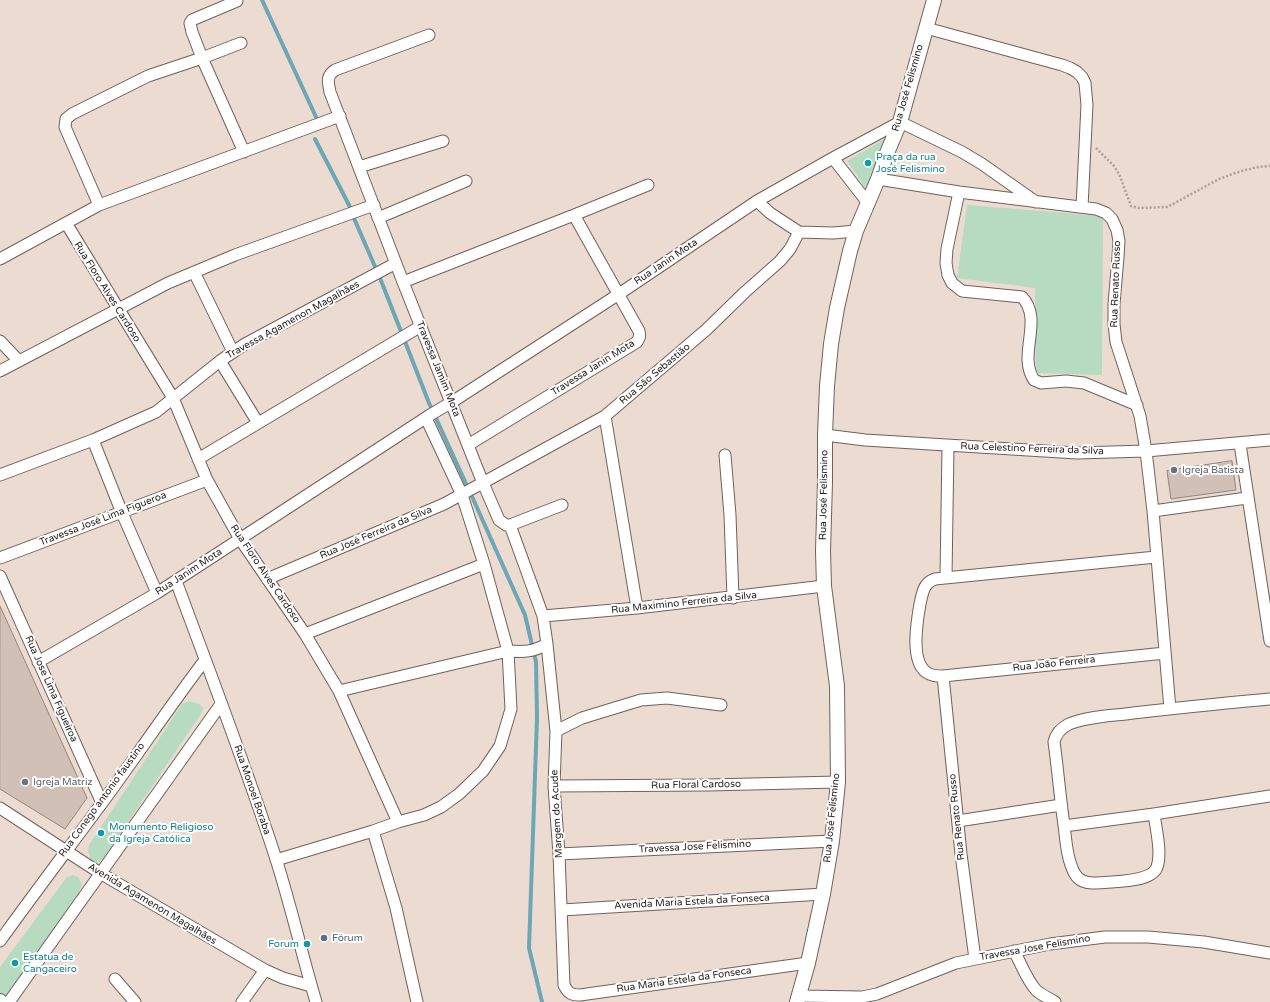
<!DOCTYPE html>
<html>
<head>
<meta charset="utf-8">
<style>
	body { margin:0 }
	canvas { display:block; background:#ecdbd0 }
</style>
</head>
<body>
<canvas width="1270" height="1002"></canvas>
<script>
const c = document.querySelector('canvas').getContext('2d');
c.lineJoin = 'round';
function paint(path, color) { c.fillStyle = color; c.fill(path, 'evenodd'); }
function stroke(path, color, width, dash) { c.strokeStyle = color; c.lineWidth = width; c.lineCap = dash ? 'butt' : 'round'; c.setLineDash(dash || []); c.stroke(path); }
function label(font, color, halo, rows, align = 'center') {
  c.font = font + ' "Varela Round",sans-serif'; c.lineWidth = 4; c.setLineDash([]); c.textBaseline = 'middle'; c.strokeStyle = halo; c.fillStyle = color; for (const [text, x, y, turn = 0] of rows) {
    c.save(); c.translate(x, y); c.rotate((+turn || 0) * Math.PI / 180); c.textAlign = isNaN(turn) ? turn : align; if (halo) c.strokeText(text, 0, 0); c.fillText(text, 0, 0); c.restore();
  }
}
paint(new Path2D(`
	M 886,138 L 869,193 L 847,161 Z
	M 967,205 L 1103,216 L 1102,375 L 1036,373 L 1035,288 L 957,278 Z
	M 189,701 L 199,704 L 203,708 L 201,714 L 103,859 L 96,864 L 91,861 L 88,851 L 89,845 L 182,704 Z
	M 73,875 L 78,877 L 82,884 L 79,892 L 11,996 L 0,999 L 0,967 L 67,877 Z`), '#b7dbc1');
stroke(new Path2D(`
	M 262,0 L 316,117
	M 315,139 L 350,207
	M 353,216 L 376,269
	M 380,278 L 402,334
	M 404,339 L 429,403 L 468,488
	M 470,492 L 525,615 L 536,662 L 537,718 L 529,948 L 542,1002`), '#6da6b4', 4);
const building = new Path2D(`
	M 1232,461 L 1236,490 L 1171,499 L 1167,471 Z
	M 0,606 L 87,798 L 65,829 L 0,789 Z`);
paint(building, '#d0c0b5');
stroke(building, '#94857b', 1);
const minor = new Path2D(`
	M 237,1 L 192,20 L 190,23 L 192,32 L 202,58 L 244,152
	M 926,28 L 1062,65 L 1070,68 L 1077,72 L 1082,77 L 1085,83 L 1087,105 L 1082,207
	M 429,35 L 335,70 C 326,76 328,82 330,92 L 403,282 L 483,483 L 499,520 L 506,525 L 510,525 L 562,505
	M 833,158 L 868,203
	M 359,167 L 443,141
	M 878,179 L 959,192 L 1096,209 L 1106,213 L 1112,219 L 1117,230 L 1119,241 L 1118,257 L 1114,304 L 1114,324 L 1116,342 L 1140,416 L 1146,451 L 1153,511 L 1170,709
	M 959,192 L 947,249 L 946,263 L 948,275 L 952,283 L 962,291 L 1022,297 C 1044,320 1017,355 1034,380 L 1041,383 L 1066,381 L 1084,383 L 1137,405
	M 757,201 L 770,213 L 799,232 L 833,233 L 856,231
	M 99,205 L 65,127 L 66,119 L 72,114 L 148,76 L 202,58 L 241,43
	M 378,218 L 466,181
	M 66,223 L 173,398 L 207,480 L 240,539 L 305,634 L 339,691 L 398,822 L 373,831 L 276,860
	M 0,259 L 99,205 L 340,116
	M 194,272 L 233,352
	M 403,282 L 574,215 L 648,185
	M 0,341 L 19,361
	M 220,361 L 258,423
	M 0,371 L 168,283 L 235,255 L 374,205
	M 605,416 L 637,608
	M 825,435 L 865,440 L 1077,453 L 1146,451 L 1270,440
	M 93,440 L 122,513 L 157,593
	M 1240,444 L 1270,641
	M 468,445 L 637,342 C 640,337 640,336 639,331 L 574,215
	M 725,455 L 730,515 L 733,598
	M 198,459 L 421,326
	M 0,475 L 93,440 L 156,412 L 220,361 L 245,344 L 396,263
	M 1153,511 L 1247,498
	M 1156,557 L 935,579 C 929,581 926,584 924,589 C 922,594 921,599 920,604 C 917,621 910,660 926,672 C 931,676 937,676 943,676 L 1165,653
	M 0,558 L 207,480
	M 0,576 L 102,803
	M 946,577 L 948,446
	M 267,579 L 444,504 L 605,416 L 706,330 L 745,292 L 780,261 L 790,249 L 799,232
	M 176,581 C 210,673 246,766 276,859 C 291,906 302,955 316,1002
	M 543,616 L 637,608 L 824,586
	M 305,634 L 484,564
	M 547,644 L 556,731 L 554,786 L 559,854 L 564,985 C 568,993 571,995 580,995 L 808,963
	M 38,662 L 157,593 L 430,415 L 452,402 L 619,294 L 757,201 L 833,158 L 900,122 L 962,152 L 982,164 L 1036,202
	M 943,676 L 961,854 L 975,959
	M 339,691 L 508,651 C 525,652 533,652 547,644 L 543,616 L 510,525
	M 556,731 L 582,718 L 641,700 L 667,698 L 721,705
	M 554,786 L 708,785 L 838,782
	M 0,808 L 100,873 L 265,970 L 283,978 L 311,986
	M 1154,814 C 1156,829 1162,853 1157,867 C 1152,883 1108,882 1093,883 C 1085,883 1079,881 1075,874 C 1067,860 1066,841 1064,825 C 1060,798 1058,770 1054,742 C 1056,733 1061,728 1069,724 C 1089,716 1112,716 1133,713 C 1178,708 1224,703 1270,699
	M 958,821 L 1061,805
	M 398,822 L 424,815 L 441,807 L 459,794 L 483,771 L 500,746 L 511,709 L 508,651 L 484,564 L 462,495 L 426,418
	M 1064,826 L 1154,814 L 1270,796
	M 373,831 L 396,908 L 417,1002
	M 559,854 L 832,841
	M 562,910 L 823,894
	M 0,941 C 33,895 68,849 102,803 C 137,756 169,707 205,660
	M 1014,951 C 1021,963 1026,979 1036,990 C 1041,995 1049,998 1055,1002
	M 115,979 L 135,1002
	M 799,996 L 862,997 L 877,994 L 956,963 L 1050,944 L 1105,937 L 1148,937 L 1204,942 L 1270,953
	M 9,1002 L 221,704
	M 242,1002 L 265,970`);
const tertiary = new Path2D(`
	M 0,1001 L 1,1002
	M 797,1002 L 808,963 L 823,894 L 832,841 L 838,782 L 837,686 L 824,586 L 823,551 L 825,482 L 825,435 L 827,386 L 831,344 L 837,308 L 850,251 L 856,231 L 878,179 L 887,153 L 900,122 L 934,0`);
stroke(minor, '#706259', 13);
stroke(tertiary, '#706259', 16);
stroke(new Path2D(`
	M 1096,148 L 1114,166 L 1119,174 L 1131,206 L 1139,208 L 1167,207 L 1175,203 L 1219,179 L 1241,171 L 1258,167 L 1270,166`), '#ada097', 2.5, [2, 2]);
stroke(minor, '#fff', 11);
stroke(tertiary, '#fff', 14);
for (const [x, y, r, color] of [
	[868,163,4,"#0f9aa8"],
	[1174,470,4,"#6b7280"],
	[25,782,4,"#6b7280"],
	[101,833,4,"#0f9aa8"],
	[324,938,4,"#5c6f8a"],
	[307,944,4,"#0f9aa8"],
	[15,963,4,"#0f9aa8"]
]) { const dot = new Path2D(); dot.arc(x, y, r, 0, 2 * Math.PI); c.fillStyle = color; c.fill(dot); stroke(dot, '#fff', 1.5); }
label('10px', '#231d19', '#fff', [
	["Rua José Felismino",908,88,-74],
	["Rua Janin Mota",666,262,-34],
	["Rua Renato Russo",1116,284,-88],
	["Rua Floro Alves Cardoso",107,292,58],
	["Travessa Agamenon Magalhães",293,320,-29],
	["Travessa Janin Mota",593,368,-32],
	["Travessa Jamim Mota",438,369,68],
	["Rua São Sebastião",655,374,-40],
	["Rua Celestino Ferreira da Silva",1032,449,2],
	["Rua José Felismino",824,495,-89],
	["Travessa José Lima Figueroa",103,519,-21],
	["Rua José Ferreira da Silva",376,533,-23],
	["Rua Janim Mota",189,572,-33],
	["Rua Floro Alves Cardoso",265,574,56],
	["Rua Maximino Ferreira da Silva",684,603,-6],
	["Rua João Ferreira",1054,664,-6],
	["Rua Jose Lima Figueiroa",51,689,66],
	["Rua Floral Cardoso",696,785,-1],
	["Rua Monoel Boraba",252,790,71],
	["Rua Conego antonio faustino",102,800,-54],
	["Margem do Acude",557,814,-93],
	["Rua Renato Russo",957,817,-96],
	["Rua José Felismino",832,818,-84],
	["Travessa Jose Felismino",695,847,-3],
	["Avenida Maria Estela da Fonseca",692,902,-3],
	["Avenida Agamenon Magalhães",152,904,31],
	["Travessa Jose Felismino",1035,948,-10],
	["Rua Maria Estela da Fonseca",684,980,-8]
]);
label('10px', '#0d838f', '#fff', [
	["Praça da rua",876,157],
	["José Felismino",876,169],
	["Monumento Religioso",109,827],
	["da Igreja Católica",109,839],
	["Forum",299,944,"right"],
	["Estatua de",23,957],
	["Cangaceiro",23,969]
], 'left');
label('10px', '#5b616d', '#fff', [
	["Igreja Batista",1182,470],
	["Igreja Matriz",33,782]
], 'left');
label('10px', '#4e5e75', '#fff', [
	["Fórum",332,938]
], 'left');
</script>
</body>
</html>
